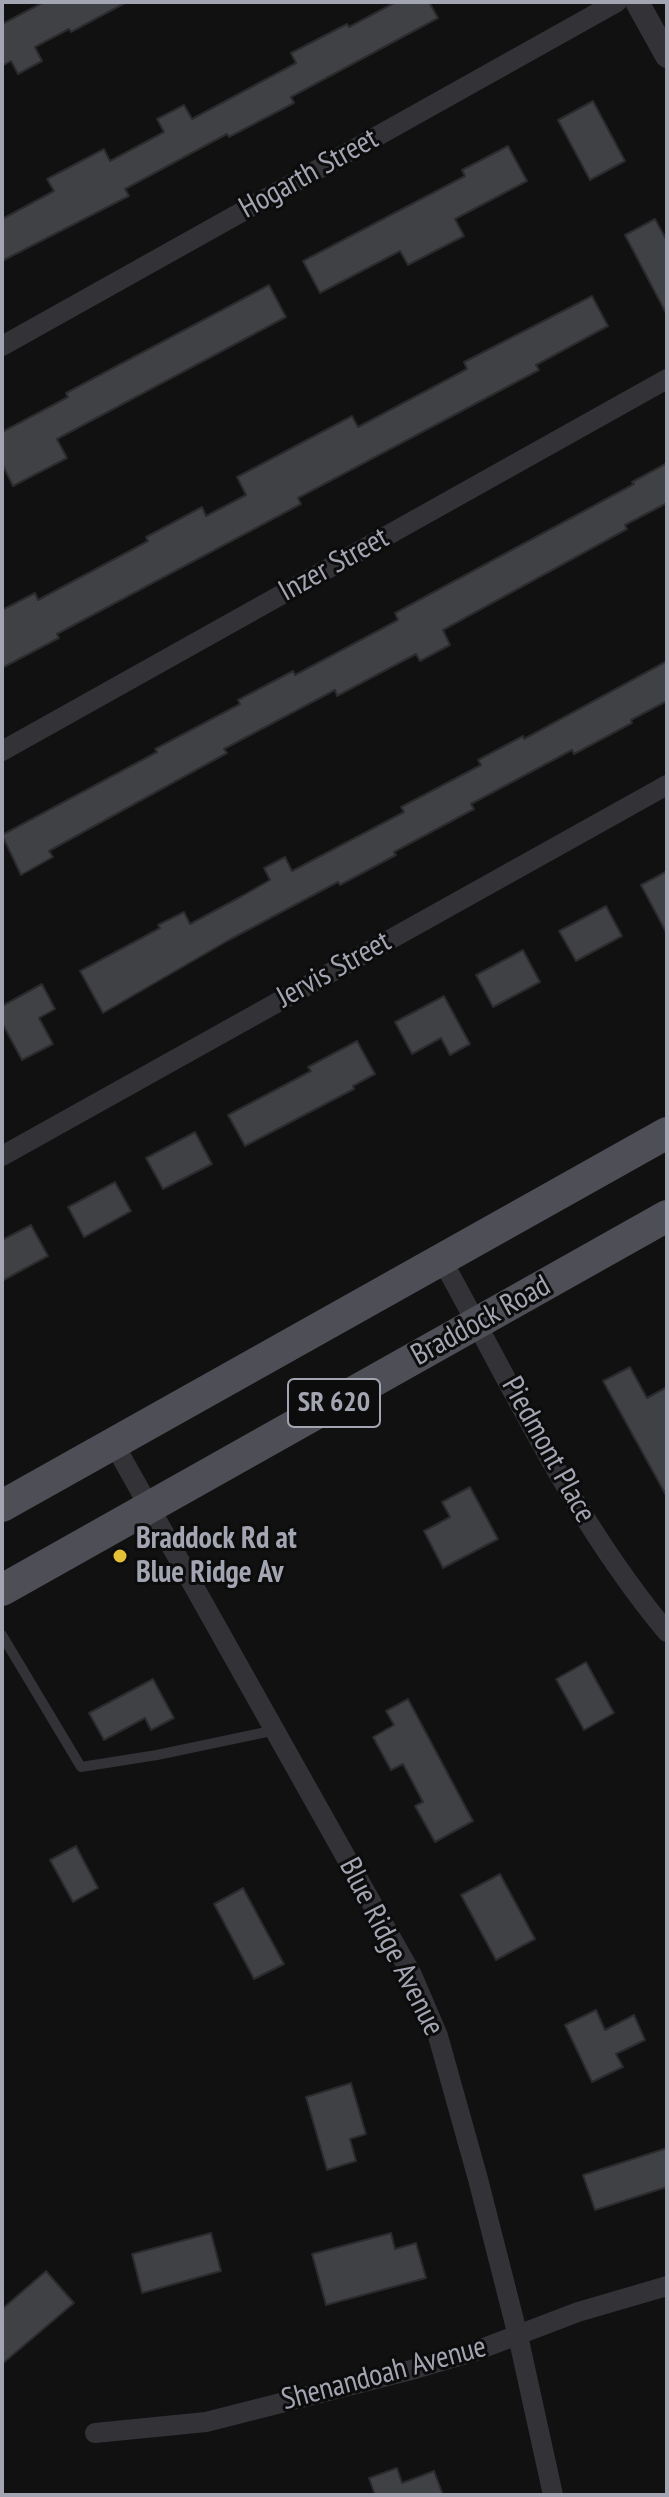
<!DOCTYPE html>
<html>
<head>
<meta charset="utf-8">
<style>
	body { margin:0 }
	#map { position:relative; width:669px; height:2497px; overflow:hidden; background:#111112; font-family:"PT Sans Narrow",sans-serif }
	canvas { display:block }
	.frame { position:absolute; inset:0; border:4px solid #a3a6b2; pointer-events:none }
</style>
</head>
<body>
<div id="map">
<canvas width="669" height="2497"></canvas>
<div class="frame"></div>
</div>
<script>
const c = document.querySelector('canvas').getContext('2d');
c.lineJoin = 'round';
function paint(path, color) { c.fillStyle = color; c.fill(path, 'evenodd'); }
function stroke(path, color, width, dash) { c.strokeStyle = color; c.lineWidth = width; c.lineCap = dash ? 'butt' : 'round'; c.setLineDash(dash || []); c.stroke(path); }
function label(font, color, halo, rows, align = 'center') {
  c.font = font + ' "PT Sans Narrow",sans-serif'; c.lineWidth = 6; c.setLineDash([]); c.textBaseline = 'middle'; c.strokeStyle = halo; c.fillStyle = color; for (const [text, x, y, turn = 0] of rows) {
    c.save(); c.translate(x, y); c.rotate((+turn || 0) * Math.PI / 180); c.textAlign = isNaN(turn) ? turn : align; if (halo) c.strokeText(text, 0, 0); c.fillText(text, 0, 0); c.restore();
  }
}
const building = new Path2D(`
	M 44,2 L 127,2 L 71,32 L 69,29 L 35,47 L 42,61 L 18,74 L 11,61 L 2,66 L 2,24 Z
	M 396,2 L 429,2 L 438,18 L 291,97 L 294,103 L 229,137 L 227,134 L 125,189 L 129,196 L 2,261 L 2,219 L 54,191 L 47,179 L 104,149 L 110,161 L 164,132 L 157,119 L 184,105 L 192,119 L 296,63 L 291,53 L 347,24 L 349,27 Z
	M 593,101 L 625,161 L 590,180 L 558,120 Z
	M 508,146 L 527,181 L 455,219 L 464,236 L 408,265 L 400,251 L 320,293 L 303,261 L 465,176 L 462,170 Z
	M 655,219 L 667,241 L 667,315 L 625,235 Z
	M 269,285 L 286,317 L 57,439 L 67,458 L 13,486 L 2,464 L 2,432 L 68,397 L 66,393 Z
	M 592,296 L 608,326 L 536,365 L 539,370 L 298,498 L 301,504 L 57,634 L 59,638 L 2,668 L 2,610 L 35,593 L 38,600 L 148,541 L 146,537 L 202,507 L 206,516 L 246,495 L 237,477 L 352,416 L 358,427 L 467,369 L 464,362 Z
	M 667,463 L 667,503 L 625,525 L 627,529 L 443,630 L 450,645 L 420,661 L 416,654 L 337,696 L 335,690 L 224,749 L 227,753 L 49,851 L 53,857 L 21,875 L 2,835 L 157,752 L 155,749 L 240,704 L 238,700 L 293,671 L 295,675 L 398,620 L 395,613 L 634,484 L 632,482 Z
	M 667,661 L 667,701 L 631,720 L 632,723 L 574,754 L 572,750 L 471,804 L 474,809 L 394,852 L 396,855 L 340,885 L 338,882 L 229,940 L 103,1013 L 80,971 L 160,928 L 158,925 L 184,912 L 190,924 L 242,896 L 270,880 L 264,868 L 285,857 L 292,871 L 404,812 L 401,807 L 481,765 L 478,760 L 523,736 L 524,739 Z
	M 667,871 L 667,934 L 641,885 Z
	M 606,906 L 622,936 L 576,961 L 559,931 Z
	M 523,950 L 540,982 L 493,1007 L 476,975 Z
	M 42,984 L 55,1009 L 39,1018 L 53,1044 L 22,1060 L 2,1023 L 2,1006 Z
	M 444,996 L 470,1044 L 450,1055 L 441,1038 L 412,1054 L 395,1022 Z
	M 357,1041 L 375,1074 L 353,1086 L 354,1089 L 245,1146 L 228,1115 L 311,1071 L 308,1067 Z
	M 195,1132 L 212,1164 L 163,1189 L 146,1158 Z
	M 115,1182 L 131,1211 L 84,1237 L 68,1207 Z
	M 31,1225 L 48,1256 L 2,1281 L 2,1240 Z
	M 630,1367 L 647,1398 L 667,1387 L 667,1497 L 603,1381 Z
	M 470,1487 L 498,1539 L 443,1568 L 424,1531 L 450,1517 L 442,1502 Z
	M 586,1662 L 614,1713 L 584,1730 L 556,1679 Z
	M 153,1679 L 174,1718 L 151,1730 L 145,1718 L 104,1740 L 89,1713 Z
	M 408,1699 L 473,1821 L 435,1842 L 415,1806 L 423,1802 L 403,1764 L 391,1770 L 373,1737 L 394,1725 L 386,1711 Z
	M 76,1846 L 98,1888 L 73,1902 L 50,1860 Z
	M 500,1874 L 535,1939 L 496,1960 L 461,1895 Z
	M 243,1888 L 284,1964 L 254,1979 L 214,1904 Z
	M 596,2010 L 605,2030 L 634,2015 L 645,2040 L 616,2054 L 623,2067 L 592,2082 L 565,2025 Z
	M 351,2083 L 366,2134 L 350,2139 L 356,2161 L 327,2170 L 306,2097 Z
	M 667,2148 L 667,2187 L 595,2210 L 583,2175 Z
	M 211,2233 L 221,2271 L 142,2293 L 132,2254 Z
	M 391,2233 L 395,2249 L 416,2243 L 426,2278 L 326,2305 L 312,2254 Z
	M 46,2271 L 74,2303 L 2,2364 L 2,2309 Z
	M 397,2468 L 402,2483 L 434,2471 L 443,2495 L 375,2495 L 369,2478 Z`);
paint(building, '#404145');
stroke(building, '#2b2b2e', 2);
stroke(new Path2D(`
	M 2,1635 L 81,1767 L 157,1755 L 276,1730`), '#323237', 10);
stroke(new Path2D(`
	M 2,346 L 617,2
	M 2,751 L 667,379
	M 2,1156 L 667,785
	M 442,1260 C 512,1386 574,1521 667,1632
	M 114,1444 L 412,1975 L 438,2036 L 478,2179 L 518,2336 L 553,2495
	M 95,2433 L 206,2422 L 415,2369 L 473,2352 L 578,2312 L 667,2286`), '#323237', 20);
stroke(new Path2D(`
	M 637,2 L 667,56`), '#323237', 24);
stroke(new Path2D(`
	M 2,1506 L 667,1133
	M 2,1590 L 667,1216`), '#4e4f56', 32);
for (const [x, y, r, color] of [
	[120,1556,8,"#e4c037"]
]) { const dot = new Path2D(); dot.arc(x, y, r, 0, 2 * Math.PI); c.fillStyle = color; c.fill(dot); stroke(dot, '#0c0c0d', 3); }
for (const [x, y, w] of [
	[334,1403,92]
]) { const box = new Path2D(); box.roundRect(x - w / 2, y - 24, w, 48, 6); c.fillStyle = '#0c0c0d'; c.fill(box); stroke(box, '#a3a6b2', 2); }
label('bold 28px', '#a3a6b2', null, [
	["SR 620",334,1403]
]);
label('30px', '#a3a6b2', '#0c0c0d', [
	["Hogarth Street",309,174,-29],
	["Inzer Street",334,565,-29],
	["Jervis Street",334,970,-29],
	["Braddock Road",481,1321,-29],
	["Piedmont Place",548,1450,61],
	["Blue Ridge Avenue",391,1947,63],
	["Shenandoah Avenue",384,2374,-15]
]);
label('bold 30px', '#a3a6b2', '#0c0c0d', [
	["Braddock Rd at",136,1539],
	["Blue Ridge Av",136,1573]
], 'left');
</script>
</body>
</html>
